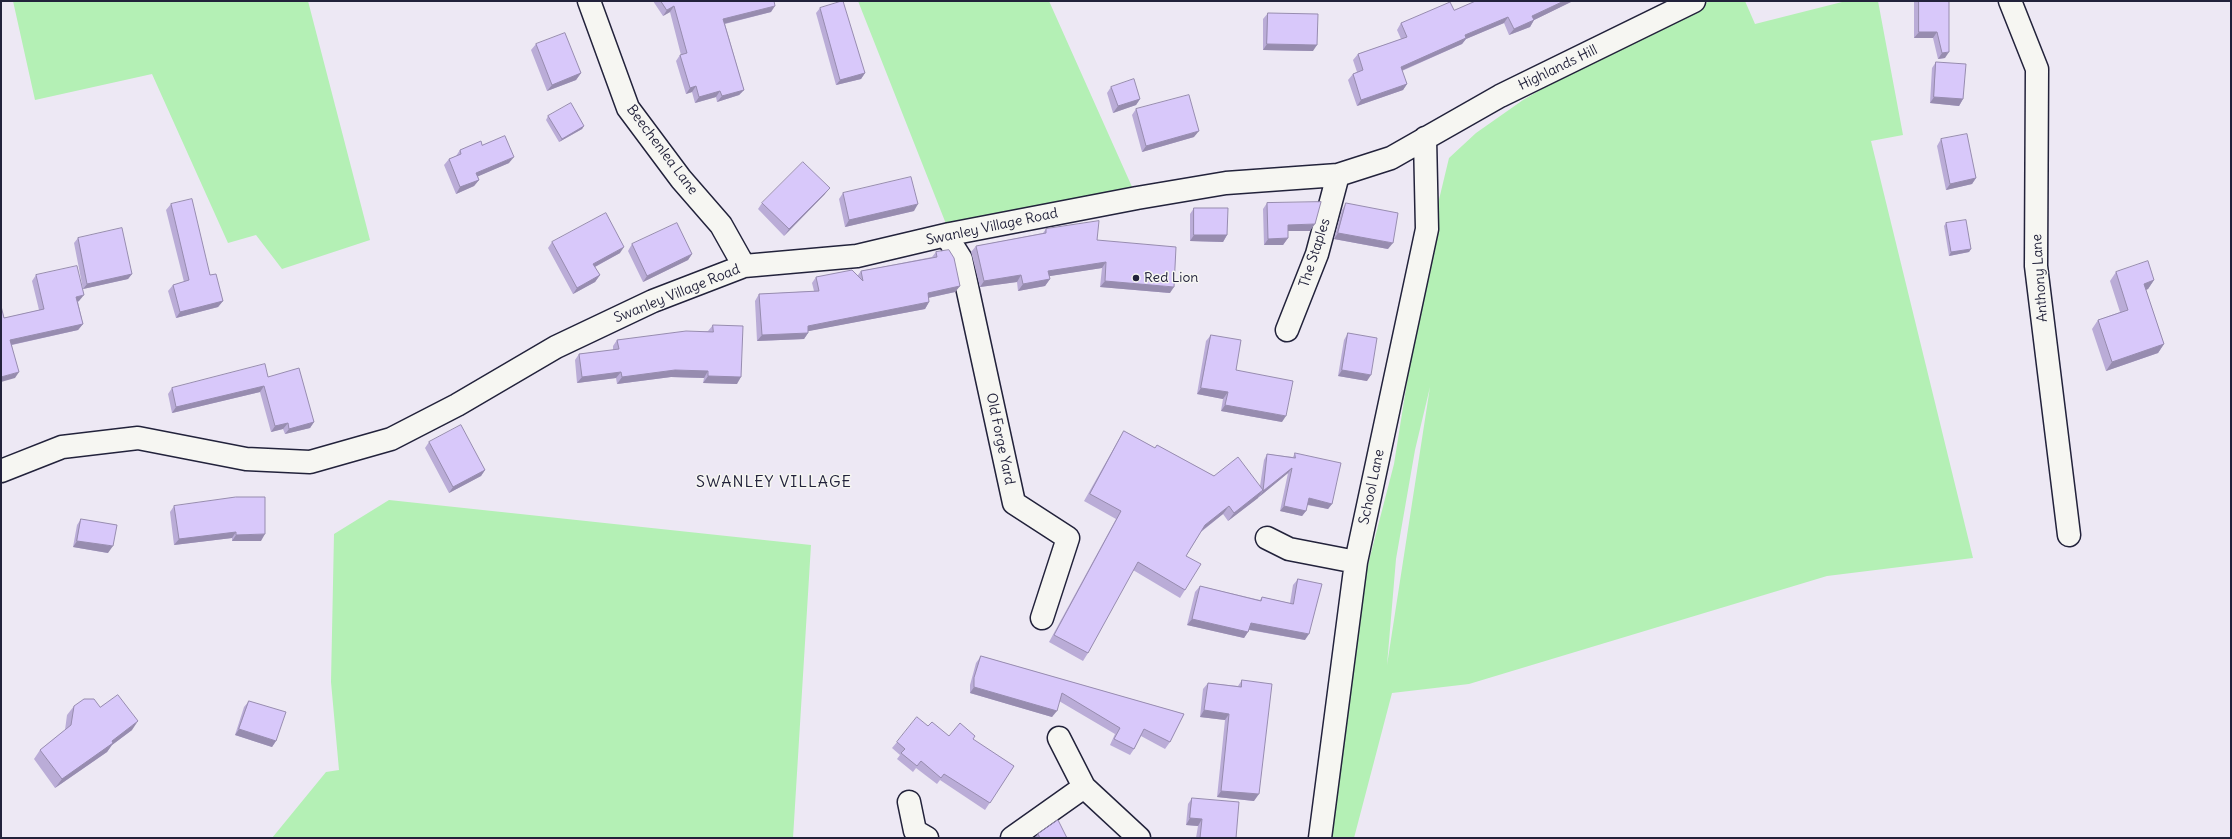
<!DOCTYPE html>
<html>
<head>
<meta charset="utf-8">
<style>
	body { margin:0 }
	#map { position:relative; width:2232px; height:839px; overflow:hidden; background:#ede8f4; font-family:Delius,sans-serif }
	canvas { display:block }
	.frame { position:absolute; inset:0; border:2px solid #22223b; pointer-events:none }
</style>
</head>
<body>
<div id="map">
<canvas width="2232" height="839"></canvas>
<div class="frame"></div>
</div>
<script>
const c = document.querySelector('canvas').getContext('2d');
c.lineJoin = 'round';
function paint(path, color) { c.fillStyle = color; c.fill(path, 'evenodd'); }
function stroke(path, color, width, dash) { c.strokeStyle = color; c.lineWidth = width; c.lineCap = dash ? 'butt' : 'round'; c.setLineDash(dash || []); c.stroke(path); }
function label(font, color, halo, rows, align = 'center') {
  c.font = font + ' Delius,sans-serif'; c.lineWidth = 3; c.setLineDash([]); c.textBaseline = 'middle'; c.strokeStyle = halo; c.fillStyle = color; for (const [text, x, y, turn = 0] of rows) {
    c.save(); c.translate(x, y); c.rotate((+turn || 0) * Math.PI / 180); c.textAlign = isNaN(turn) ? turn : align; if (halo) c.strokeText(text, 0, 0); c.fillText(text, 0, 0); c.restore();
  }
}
paint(new Path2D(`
	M 13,1 L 308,1 L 370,240 L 282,269 L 256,235 L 228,243 L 152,74 L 35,100 Z
	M 858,1 L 1049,1 L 1137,198 L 950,234 Z
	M 1710,1 L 1745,1 L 1755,24 L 1846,1 L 1878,1 L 1903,135 L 1871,141 L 1973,558 L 1827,576 L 1469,684 L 1392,693 L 1354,838 L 1322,838 L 1364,580 L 1394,464 L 1430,237 L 1449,158 L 1476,133 L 1523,100 L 1602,54 ZM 1430,387 L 1387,665 L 1396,559 L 1415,450 Z
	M 389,500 L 811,545 L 793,838 L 272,838 L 326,772 L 339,770 L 331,682 L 334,534 Z`), '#b4f0b5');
const minor = new Path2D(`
	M 589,1 L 628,108 L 681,179 L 721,225 L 744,266
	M 2010,1 L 2037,69 L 2036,266 L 2069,535
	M 946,235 L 961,259 L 1014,503 L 1068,538 L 1042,618
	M 1287,330 L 1317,254 L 1338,175
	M 1,471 L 62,447 L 138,438 L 246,459 L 310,462 L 391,439 L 457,405 L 556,347 L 653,301 L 744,266 L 857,256 L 950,234 L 1137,198 L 1226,183 L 1338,175 L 1391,158 L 1500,96 L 1694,1
	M 1267,538 L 1289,549 L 1356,562
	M 1059,738 L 1084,787 L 1139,838
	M 909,802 L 915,831 L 927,838
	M 1012,838 L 1084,787
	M 1320,838 L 1356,562 L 1427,229 L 1425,138`);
stroke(minor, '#22223b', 25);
stroke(minor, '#f6f6f2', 22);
paint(new Path2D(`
	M 653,1 L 774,1 L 771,12 L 725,24 L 744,90 L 739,95 L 717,102 L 716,97 L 695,103 L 692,92 L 686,94 L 676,61 L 680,55 L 681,55 L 670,12 L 663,16 Z
	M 1573,1 L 1534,20 L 1530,27 L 1509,35 L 1504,23 L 1466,39 L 1462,44 L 1402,71 L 1407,84 L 1403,90 L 1357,106 L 1348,80 L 1353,74 L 1357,72 L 1353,60 L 1358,54 L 1401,39 L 1397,30 L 1401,23 L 1454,10 Z
	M 1914,1 L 1949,1 L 1945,58 L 1938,59 L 1933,38 L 1914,38 Z
	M 820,8 L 865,73 L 861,79 L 836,85 L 816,13 Z
	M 1268,13 L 1313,51 L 1263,50 L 1263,19 Z
	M 536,44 L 581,73 L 576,80 L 547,91 L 531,50 Z
	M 1936,62 L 1963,99 L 1959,106 L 1930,103 L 1932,68 Z
	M 1111,87 L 1140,99 L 1136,105 L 1113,113 L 1107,93 Z
	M 1136,109 L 1194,137 L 1142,152 L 1132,115 Z
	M 548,116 L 584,126 L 582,129 L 559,142 L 546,120 Z
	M 1941,139 L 1976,178 L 1972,184 L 1946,190 L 1937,146 Z
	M 482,145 L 509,163 L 478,176 L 479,180 L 474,186 L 456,194 L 444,165 L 449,159 L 456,156 L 460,150 Z
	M 843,193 L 914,211 L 845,227 L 839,199 Z
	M 825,194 L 784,236 L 758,209 L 762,203 Z
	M 1267,203 L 1310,231 L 1288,231 L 1288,238 L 1283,245 L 1264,245 L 1263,209 Z
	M 1346,203 L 1388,249 L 1334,239 L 1342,210 Z
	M 171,204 L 210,275 L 223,301 L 218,307 L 176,318 L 168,291 L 173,285 L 184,282 L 166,210 Z
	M 1194,208 L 1227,235 L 1223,242 L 1190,241 L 1190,214 Z
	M 1946,223 L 1971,249 L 1969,252 L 1949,256 L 1944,226 Z
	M 1046,229 L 1097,240 L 1170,293 L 1100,287 L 1102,268 L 1049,276 L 1050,279 L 1045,286 L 1018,291 L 1017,282 L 980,287 L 971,252 L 976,246 L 1043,233 Z
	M 78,238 L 132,274 L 128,279 L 83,289 L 74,243 Z
	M 552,242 L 620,253 L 595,267 L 600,275 L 595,282 L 573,294 L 548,248 Z
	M 632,244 L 692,254 L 688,260 L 643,282 L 628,251 Z
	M 936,252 L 960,286 L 955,292 L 928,298 L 929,302 L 925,309 L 808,331 L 808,333 L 804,339 L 757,341 L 755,301 L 759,294 L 814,291 L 812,283 L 816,277 L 858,275 L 861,271 L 932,257 Z
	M 2116,272 L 2154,280 L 2148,289 L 2146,290 L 2164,344 L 2158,353 L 2106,371 L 2092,329 L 2098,320 L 2120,312 L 2110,281 Z
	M 36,275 L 79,301 L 78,302 L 83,324 L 78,330 L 12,345 L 15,378 L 4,318 L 39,310 L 32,281 Z
	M 713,325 L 737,384 L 703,383 L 704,378 L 671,377 L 617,384 L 616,378 L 577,383 L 575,360 L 579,354 L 613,350 L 613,346 L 617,340 L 708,331 Z
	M 1348,333 L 1367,381 L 1338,376 L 1344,340 Z
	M 1211,335 L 1236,370 L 1282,422 L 1221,411 L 1223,399 L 1197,394 L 1206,341 Z
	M 268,377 L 314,422 L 310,428 L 285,434 L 283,429 L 271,432 L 260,392 L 172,413 L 168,394 L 172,388 Z
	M 1124,431 L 1155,448 L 1157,445 L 1214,476 L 1260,486 L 1264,460 L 1267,454 L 1293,457 L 1295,453 L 1332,504 L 1328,509 L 1307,505 L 1306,511 L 1302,516 L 1280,511 L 1288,473 L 1259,497 L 1259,496 L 1258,498 L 1228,521 L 1223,514 L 1201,532 L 1186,556 L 1185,590 L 1180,598 L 1133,570 L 1088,653 L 1083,661 L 1049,642 L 1116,519 L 1084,501 L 1119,439 Z
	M 429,442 L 485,470 L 481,476 L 449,493 L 425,448 Z
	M 174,506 L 261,541 L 232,541 L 232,538 L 174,545 L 170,512 Z
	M 81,519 L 108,553 L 73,547 L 77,525 Z
	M 1298,579 L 1305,640 L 1249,630 L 1244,638 L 1187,625 L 1195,592 L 1200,586 L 1260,600 L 1262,597 L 1290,603 L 1293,585 Z
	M 981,656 L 1184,714 L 1170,742 L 1165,749 L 1141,736 L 1134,749 L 1130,755 L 1110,745 L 1115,734 L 1059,701 L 1052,717 L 970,693 L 970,685 L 976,663 Z
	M 1242,680 L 1254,801 L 1217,797 L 1225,720 L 1200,717 L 1203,689 L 1208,683 L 1238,686 Z
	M 249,701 L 276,741 L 272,747 L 235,735 L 244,707 Z
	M 74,706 L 100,707 L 132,730 L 112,745 L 107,752 L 55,788 L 34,759 L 40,750 L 65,730 L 67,715 Z
	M 928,726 L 949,736 L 973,740 L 1014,766 L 985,810 L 940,780 L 937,784 L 916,768 L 913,772 L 897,759 L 900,755 L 892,748 L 897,742 Z
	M 1192,798 L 1236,838 L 1196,838 L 1198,826 L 1186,825 L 1188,804 Z
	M 1038,834 L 1067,838 L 1036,838 L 1035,837 Z`), '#baacd7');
paint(new Path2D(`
	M 1564,1 L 1573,1 L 1528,23 L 1532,16 Z
	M 674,6 L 670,12 L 663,16 L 667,10 Z
	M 775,6 L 771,12 L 719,25 L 723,19 Z
	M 1508,17 L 1504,23 L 1466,39 L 1462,44 L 1396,73 L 1401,67 L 1465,35 Z
	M 1534,20 L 1530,27 L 1509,35 L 1514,29 Z
	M 1919,32 L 1937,32 L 1933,38 L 1914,38 Z
	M 1267,44 L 1317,45 L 1313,51 L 1263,50 Z
	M 1949,52 L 1945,58 L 1938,59 L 1942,53 Z
	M 581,73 L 576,80 L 547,91 L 552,85 Z
	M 865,73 L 861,79 L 836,85 L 840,80 Z
	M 1407,84 L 1403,90 L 1357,106 L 1361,100 Z
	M 696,86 L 692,92 L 686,94 L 690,88 Z
	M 744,90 L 739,95 L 717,102 L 722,96 Z
	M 720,91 L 716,97 L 695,103 L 699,97 Z
	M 1934,97 L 1963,99 L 1959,106 L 1930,103 Z
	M 1140,99 L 1136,105 L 1113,113 L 1118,106 Z
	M 584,126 L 582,129 L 559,142 L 562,139 Z
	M 1199,131 L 1194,137 L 1142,152 L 1146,146 Z
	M 514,157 L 509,163 L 472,179 L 476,173 Z
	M 1976,178 L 1972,184 L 1946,190 L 1950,184 Z
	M 479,180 L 474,186 L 456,194 L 460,187 Z
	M 830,188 L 825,194 L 784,236 L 789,229 Z
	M 918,204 L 914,211 L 845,227 L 849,220 Z
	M 1315,224 L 1310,231 L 1283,231 L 1288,225 Z
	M 1338,233 L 1393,243 L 1388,249 L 1334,239 Z
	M 1194,235 L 1227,235 L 1223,242 L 1190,241 Z
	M 1288,238 L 1283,245 L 1264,245 L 1268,239 Z
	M 624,247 L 620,253 L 589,270 L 593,264 Z
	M 1971,249 L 1969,252 L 1949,256 L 1951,252 Z
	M 692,254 L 688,260 L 643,282 L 647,276 Z
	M 1106,262 L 1102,268 L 1044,277 L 1048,271 Z
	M 132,274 L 128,279 L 83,289 L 87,284 Z
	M 600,275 L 595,282 L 573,294 L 577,288 Z
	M 1021,275 L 1017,282 L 980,287 L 984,281 Z
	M 1050,279 L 1045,286 L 1018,291 L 1023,284 Z
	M 2154,280 L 2148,289 L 2138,293 L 2144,284 Z
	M 1105,281 L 1174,287 L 1170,293 L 1100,287 Z
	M 960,286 L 955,292 L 923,299 L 928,293 Z
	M 84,295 L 79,301 L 72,303 L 76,297 Z
	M 223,301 L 218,307 L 176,318 L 180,312 Z
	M 929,302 L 925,309 L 804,332 L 808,326 Z
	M 83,324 L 78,330 L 6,346 L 10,340 Z
	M 808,333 L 804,339 L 757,341 L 762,335 Z
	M 2164,344 L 2158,353 L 2106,371 L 2112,362 Z
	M 675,370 L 708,371 L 704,378 L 671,377 L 617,384 L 622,377 Z
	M 1342,370 L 1371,375 L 1367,381 L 1338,376 Z
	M 19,372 L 15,378 L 1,382 L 1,377 Z
	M 621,372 L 616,378 L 577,383 L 582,377 Z
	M 708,376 L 741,377 L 737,384 L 703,383 Z
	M 264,386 L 260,392 L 172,413 L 176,407 Z
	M 1201,388 L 1228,392 L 1223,399 L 1197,394 Z
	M 1225,405 L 1286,416 L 1282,422 L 1221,411 Z
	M 314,422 L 310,428 L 285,434 L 289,429 Z
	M 288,423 L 283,429 L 271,432 L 275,426 Z
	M 1292,468 L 1288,473 L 1259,497 L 1263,491 Z
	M 485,470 L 481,476 L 449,493 L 453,487 Z
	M 1263,490 L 1258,498 L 1228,521 L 1234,513 Z
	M 1309,498 L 1332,504 L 1328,509 L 1305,504 Z
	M 1229,506 L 1223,514 L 1199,533 L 1205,525 Z
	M 1284,506 L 1306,511 L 1302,516 L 1280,511 Z
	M 236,532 L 232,538 L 174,545 L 179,539 Z
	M 265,534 L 261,541 L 232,541 L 236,535 Z
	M 77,541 L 113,546 L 108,553 L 73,547 Z
	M 1192,619 L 1248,632 L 1244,638 L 1187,625 Z
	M 1251,623 L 1309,634 L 1305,640 L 1246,629 Z
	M 974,687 L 1057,711 L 1052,717 L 970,693 Z
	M 1204,710 L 1229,714 L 1225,720 L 1200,717 Z
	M 138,721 L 132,730 L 112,745 L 107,752 L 55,788 L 62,779 Z
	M 239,729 L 276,741 L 272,747 L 235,735 Z
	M 1221,791 L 1259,794 L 1254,801 L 1217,797 Z
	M 1190,818 L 1202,819 L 1198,826 L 1186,825 Z`), '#978caf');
const building = new Path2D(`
	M 661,1 L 774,1 L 775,6 L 723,19 L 744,90 L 722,96 L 720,91 L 699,97 L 696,86 L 690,88 L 680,55 L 687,53 L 674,6 L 667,10 Z
	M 843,1 L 865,73 L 840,80 L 820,8 Z
	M 1476,1 L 1564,1 L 1532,16 L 1534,20 L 1514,29 L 1508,17 L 1465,35 L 1466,38 L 1401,67 L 1407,84 L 1361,100 L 1353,74 L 1363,70 L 1358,54 L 1407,37 L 1401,23 L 1450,2 L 1454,10 Z
	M 1919,1 L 1949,1 L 1949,52 L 1942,53 L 1937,32 L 1919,32 Z
	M 1268,13 L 1318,14 L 1317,45 L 1267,44 Z
	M 565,33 L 581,73 L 552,85 L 536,44 Z
	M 1936,62 L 1966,64 L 1963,99 L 1934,97 Z
	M 1134,79 L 1140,99 L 1118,106 L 1111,87 Z
	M 1189,95 L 1199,131 L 1146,146 L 1136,109 Z
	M 571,103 L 584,126 L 562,139 L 548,116 Z
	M 1967,134 L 1976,178 L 1950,184 L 1941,139 Z
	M 505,136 L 514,157 L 476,173 L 479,180 L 460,187 L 449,159 L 461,154 L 460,150 L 481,141 L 482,145 Z
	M 803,162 L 830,188 L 789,229 L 762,203 Z
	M 911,177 L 918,204 L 849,220 L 843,193 Z
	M 192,199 L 210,275 L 216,274 L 223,301 L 180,312 L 173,285 L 189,280 L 171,204 Z
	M 1321,202 L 1315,224 L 1288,225 L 1288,238 L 1268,239 L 1267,203 Z
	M 1346,203 L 1398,213 L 1393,243 L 1338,233 Z
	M 1194,208 L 1228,208 L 1227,235 L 1194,235 Z
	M 606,213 L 624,247 L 593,264 L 600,275 L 577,288 L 552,242 Z
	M 1966,220 L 1971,249 L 1951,252 L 1946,223 Z
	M 1099,221 L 1097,240 L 1176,247 L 1174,287 L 1105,281 L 1106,262 L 1048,271 L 1050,279 L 1023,284 L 1021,275 L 984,281 L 976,246 L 1046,233 L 1046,229 Z
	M 677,223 L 692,254 L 647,276 L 632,244 Z
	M 122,228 L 132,274 L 87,284 L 78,238 Z
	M 949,250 L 954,258 L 960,286 L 928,293 L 929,302 L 808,326 L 808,333 L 762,335 L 759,294 L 819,291 L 816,277 L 852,270 L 863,281 L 861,271 L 937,257 L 936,252 Z
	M 2148,261 L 2154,280 L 2144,284 L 2164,344 L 2112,362 L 2098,320 L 2128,310 L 2116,272 Z
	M 77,266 L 84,295 L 76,297 L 83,324 L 10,340 L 19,372 L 1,377 L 1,306 L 4,318 L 44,309 L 36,275 Z
	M 713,325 L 743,326 L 741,377 L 708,376 L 708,371 L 675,370 L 622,377 L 621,372 L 582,377 L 579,354 L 619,349 L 617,340 L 686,331 L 713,332 Z
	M 1348,333 L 1377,338 L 1371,375 L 1342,370 Z
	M 1211,335 L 1241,340 L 1236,370 L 1293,381 L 1286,416 L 1225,405 L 1228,392 L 1201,388 Z
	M 265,364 L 268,377 L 299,368 L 314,422 L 289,429 L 288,423 L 275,426 L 264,386 L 176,407 L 172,388 Z
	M 461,425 L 485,470 L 453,487 L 429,442 Z
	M 1124,431 L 1155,448 L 1157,445 L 1214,476 L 1238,457 L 1263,490 L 1234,513 L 1229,506 L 1205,525 L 1186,556 L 1201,564 L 1185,590 L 1138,562 L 1088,653 L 1054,635 L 1121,511 L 1090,494 Z
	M 1295,453 L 1341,463 L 1332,504 L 1309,498 L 1306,511 L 1284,506 L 1292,468 L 1263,491 L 1267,454 L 1295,458 Z
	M 236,497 L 265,497 L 265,534 L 236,535 L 236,532 L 179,539 L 174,506 Z
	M 81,519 L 117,525 L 113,546 L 77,541 Z
	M 1298,579 L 1322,584 L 1309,634 L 1251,623 L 1248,632 L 1192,619 L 1200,586 L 1261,601 L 1262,597 L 1293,604 Z
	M 981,656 L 1184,714 L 1170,742 L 1144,729 L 1134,749 L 1114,739 L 1120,728 L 1062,693 L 1057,711 L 974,687 L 974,678 Z
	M 1242,680 L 1272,684 L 1259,794 L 1221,791 L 1229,714 L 1204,710 L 1208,683 L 1241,687 Z
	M 118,695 L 138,721 L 112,741 L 113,743 L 62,779 L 40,750 L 71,725 L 74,706 L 84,699 L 94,699 L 100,707 Z
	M 249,701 L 286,712 L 276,741 L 239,729 Z
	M 917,717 L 928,726 L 932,722 L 949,736 L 960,723 L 975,736 L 973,739 L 1014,766 L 990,803 L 944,774 L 941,778 L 921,761 L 917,766 L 901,753 L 905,749 L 897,742 Z
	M 1192,798 L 1239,802 L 1236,838 L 1200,838 L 1202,819 L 1190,818 Z
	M 1058,820 L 1067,838 L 1040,838 L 1038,834 Z`);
paint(building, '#d8c8fa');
stroke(building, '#978caf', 1);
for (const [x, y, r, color] of [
	[1136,278,4,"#22223b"]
]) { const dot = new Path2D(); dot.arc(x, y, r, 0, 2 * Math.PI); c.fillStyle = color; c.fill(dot); stroke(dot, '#f6f6f2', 1.5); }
label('14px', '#22223b', '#f6f6f2', [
	["Highlands Hill",1558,68,-26],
	["Beechenlea Lane",662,150,53],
	["Swanley Village Road",992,227,-12],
	["The Staples",1315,253,-72],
	["Anthony Lane",2040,278,-94],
	["Swanley Village Road",677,294,-22],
	["Old Forge Yard",1000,439,78],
	["School Lane",1372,487,-78]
]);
label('14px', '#22223b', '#f6f6f2', [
	["Red Lion",1144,278]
], 'left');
c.letterSpacing = '1px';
label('16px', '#22223b', '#f6f6f2', [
	["SWANLEY VILLAGE",774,482]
]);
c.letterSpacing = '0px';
</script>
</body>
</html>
